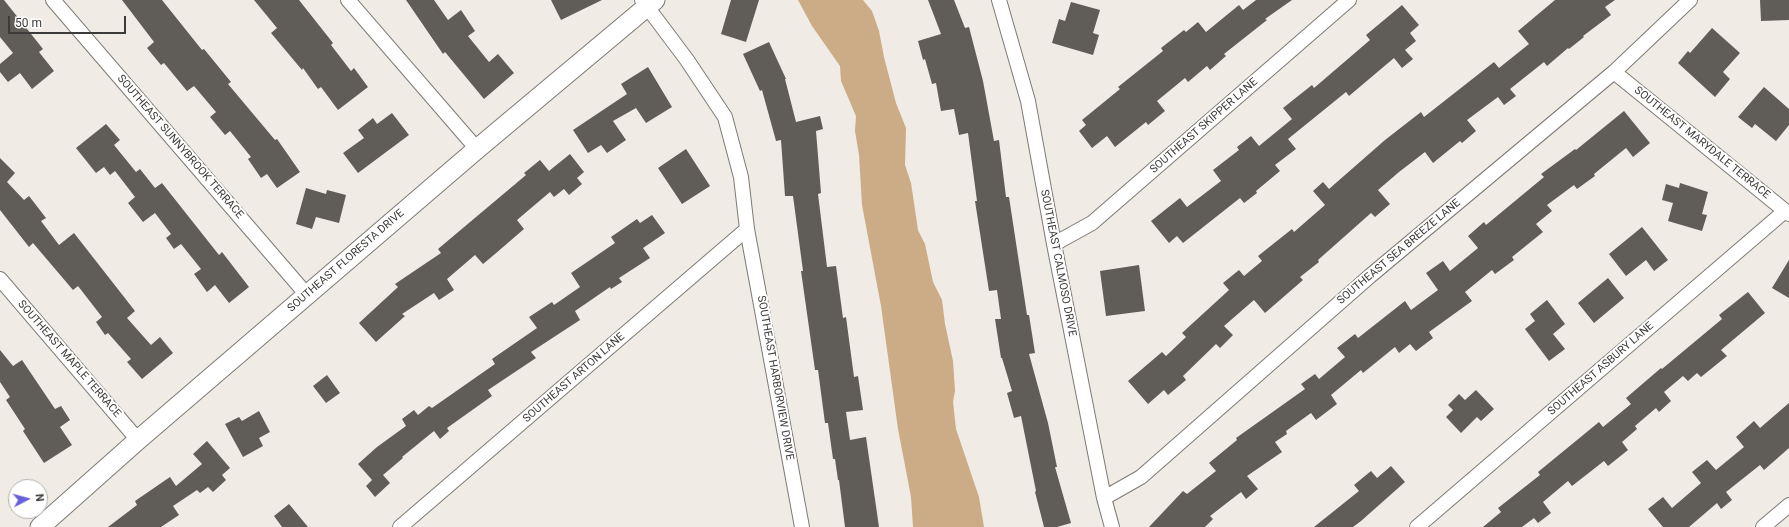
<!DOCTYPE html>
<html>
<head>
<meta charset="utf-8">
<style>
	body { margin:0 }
	#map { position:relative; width:1789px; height:527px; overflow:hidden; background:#f0ebe5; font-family:Roboto,sans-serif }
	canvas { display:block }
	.north { position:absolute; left:8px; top:479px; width:40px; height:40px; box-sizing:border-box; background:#fff; border:1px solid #b1b1b0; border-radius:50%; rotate:84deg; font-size:11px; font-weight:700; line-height:16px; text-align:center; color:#3d3b39 }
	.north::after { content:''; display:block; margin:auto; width:14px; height:18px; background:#6760d9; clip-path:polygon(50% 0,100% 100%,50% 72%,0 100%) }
	.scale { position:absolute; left:8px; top:16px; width:118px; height:18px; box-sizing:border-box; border:2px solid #3d3b39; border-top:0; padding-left:5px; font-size:12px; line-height:14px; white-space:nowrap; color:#3d3b39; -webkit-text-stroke:3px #fff; paint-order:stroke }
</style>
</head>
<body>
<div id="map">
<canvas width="1789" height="527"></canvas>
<div class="north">N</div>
<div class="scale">50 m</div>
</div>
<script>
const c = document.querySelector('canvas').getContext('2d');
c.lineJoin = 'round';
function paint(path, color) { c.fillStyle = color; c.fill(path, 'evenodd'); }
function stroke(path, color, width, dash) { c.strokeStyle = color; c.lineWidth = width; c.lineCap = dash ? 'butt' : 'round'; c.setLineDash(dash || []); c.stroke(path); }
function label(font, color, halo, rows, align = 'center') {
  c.font = font + ' Roboto,sans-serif'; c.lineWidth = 4; c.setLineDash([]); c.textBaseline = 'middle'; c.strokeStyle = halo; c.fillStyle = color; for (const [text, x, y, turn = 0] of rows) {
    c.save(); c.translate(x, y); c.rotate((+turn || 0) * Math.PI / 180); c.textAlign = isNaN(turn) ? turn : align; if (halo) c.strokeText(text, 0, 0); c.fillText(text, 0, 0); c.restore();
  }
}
paint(new Path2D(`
	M 798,0 L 863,0 L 872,11 L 879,31 L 884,57 L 896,103 L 906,128 L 905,165 L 911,183 L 918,230 L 925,244 L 933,282 L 942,300 L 945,324 L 953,361 L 955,391 L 953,402 L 956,429 L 979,497 L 984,527 L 913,527 L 911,497 L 898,429 L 881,306 L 862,205 L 859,155 L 855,131 L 856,116 L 841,81 L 840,66 L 812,26 Z`), '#cbac86');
paint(new Path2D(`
	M 0,0 L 4,0 L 43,49 L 39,52 L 54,71 L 32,89 L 20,73 L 8,82 L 0,72 L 0,64 L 13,53 L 0,37 Z
	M 122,0 L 162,0 L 202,50 L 204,49 L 231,82 L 228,84 L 275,140 L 277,139 L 300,172 L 277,188 L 267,174 L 261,178 L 248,159 L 251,157 L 230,131 L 225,135 L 210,117 L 216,112 L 194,86 L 187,91 L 164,63 L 161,65 L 147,48 L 154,42 Z
	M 254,0 L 299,0 L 333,43 L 331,45 L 351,71 L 354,68 L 368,87 L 338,110 L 321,87 L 318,89 L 303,68 L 302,70 L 271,33 L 277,28 Z
	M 406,0 L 434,0 L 448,20 L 461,10 L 475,31 L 468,36 L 489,62 L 498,54 L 514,73 L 484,99 L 445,52 L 443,54 Z
	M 551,0 L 602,0 L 561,20 Z
	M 731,0 L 759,0 L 746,42 L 721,34 Z
	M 928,0 L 954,0 L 965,28 L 969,27 L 983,81 L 994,141 L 999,140 L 1006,197 L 1009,197 L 1027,315 L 1029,315 L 1035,353 L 1029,354 L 1048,423 L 1057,467 L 1055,467 L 1071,523 L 1057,527 L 1044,527 L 1035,492 L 1036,491 L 1021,416 L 1014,418 L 1007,393 L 1012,391 L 1002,358 L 1001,358 L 995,319 L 1001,319 L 997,290 L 989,291 L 975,201 L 977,201 L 968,133 L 959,135 L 954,109 L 941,111 L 936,83 L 932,84 L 925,59 L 923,60 L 918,41 L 941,34 Z
	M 1256,0 L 1292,0 L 1265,19 L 1267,20 L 1224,54 L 1226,56 L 1210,70 L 1207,66 L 1188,82 L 1185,78 L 1157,101 L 1165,111 L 1148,125 L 1146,122 L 1115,147 L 1107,136 L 1092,148 L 1079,131 L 1086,125 L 1082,120 L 1120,89 L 1118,87 L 1163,51 L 1161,48 L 1184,30 L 1186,32 L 1198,22 L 1206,32 L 1239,5 L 1243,10 Z
	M 1555,0 L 1615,0 L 1605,7 L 1611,15 L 1583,36 L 1584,37 L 1569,49 L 1568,48 L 1547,66 L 1544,62 L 1510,89 L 1516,96 L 1504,105 L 1498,97 L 1467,120 L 1476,131 L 1462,143 L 1460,141 L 1433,163 L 1425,152 L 1399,172 L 1378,190 L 1390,204 L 1375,217 L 1371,213 L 1318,260 L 1319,262 L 1300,277 L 1303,280 L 1265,313 L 1254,300 L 1224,326 L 1233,335 L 1220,348 L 1216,344 L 1183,376 L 1186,380 L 1168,395 L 1164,390 L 1148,404 L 1128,381 L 1162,352 L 1166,356 L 1186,337 L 1182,333 L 1229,290 L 1223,283 L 1239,270 L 1244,276 L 1262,261 L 1258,256 L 1292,229 L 1294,232 L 1325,205 L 1313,191 L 1323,182 L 1329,189 L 1385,140 L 1421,112 L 1424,117 L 1494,62 L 1499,68 L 1529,44 L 1518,31 Z
	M 1760,0 L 1789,0 L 1789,20 L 1761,21 Z
	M 1071,2 L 1100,10 L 1093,33 L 1099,35 L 1093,55 L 1052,43 L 1059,19 L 1065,21 Z
	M 1402,5 L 1419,25 L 1410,33 L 1416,41 L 1405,50 L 1413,59 L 1402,68 L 1394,58 L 1349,96 L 1346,92 L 1288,139 L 1296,149 L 1275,165 L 1280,171 L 1256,191 L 1257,193 L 1244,203 L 1240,198 L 1183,243 L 1177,236 L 1169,243 L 1151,221 L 1180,198 L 1187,207 L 1221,181 L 1213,170 L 1239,150 L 1237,147 L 1251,136 L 1259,146 L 1292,119 L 1283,108 L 1312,85 L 1314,88 L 1370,40 L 1366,35 Z
	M 1712,28 L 1740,53 L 1723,72 L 1730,79 L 1715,97 L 1678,63 L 1688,51 L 1690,53 Z
	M 769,42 L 786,79 L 785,79 L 796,122 L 820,116 L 823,129 L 816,131 L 821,193 L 818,194 L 827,267 L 836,266 L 843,318 L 846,317 L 854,377 L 858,376 L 863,410 L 846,412 L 850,440 L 866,437 L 879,527 L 845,527 L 839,480 L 838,480 L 835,459 L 833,459 L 828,423 L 825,423 L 818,370 L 815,370 L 801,271 L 803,271 L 793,196 L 785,196 L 781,140 L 776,141 L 762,90 L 760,91 L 743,54 Z
	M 648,67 L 672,107 L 646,123 L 636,108 L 613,121 L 626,140 L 607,153 L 601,145 L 588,153 L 573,130 L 627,94 L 621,84 Z
	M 1764,87 L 1789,109 L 1789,125 L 1776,141 L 1755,124 L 1752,128 L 1738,117 Z
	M 1624,111 L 1650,143 L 1633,157 L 1626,148 L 1594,174 L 1595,176 L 1577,189 L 1574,185 L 1547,205 L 1552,211 L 1536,224 L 1543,232 L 1512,257 L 1514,260 L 1495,274 L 1492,270 L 1465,292 L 1472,301 L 1429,332 L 1433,338 L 1416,351 L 1410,344 L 1399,353 L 1395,347 L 1363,373 L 1361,370 L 1331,395 L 1337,404 L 1316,420 L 1311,413 L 1286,431 L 1287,434 L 1275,442 L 1282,452 L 1247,476 L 1258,489 L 1246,499 L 1241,492 L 1210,516 L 1213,519 L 1205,527 L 1149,527 L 1183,491 L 1187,494 L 1216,471 L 1209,463 L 1237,440 L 1236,438 L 1305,389 L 1301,384 L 1315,374 L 1319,379 L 1345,357 L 1337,348 L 1355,334 L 1358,338 L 1405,301 L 1411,310 L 1438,290 L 1426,273 L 1443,261 L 1450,271 L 1478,248 L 1468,236 L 1484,222 L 1486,225 L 1544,177 L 1541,174 L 1575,149 L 1576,150 Z
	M 392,113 L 409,135 L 358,173 L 343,153 L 364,138 L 358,130 L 373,118 L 377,124 Z
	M 106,124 L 120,140 L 114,145 L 136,172 L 140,169 L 155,188 L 162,183 L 219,255 L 222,252 L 249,287 L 229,303 L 215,285 L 207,292 L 194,274 L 201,269 L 181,244 L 174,249 L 166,238 L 171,234 L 155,213 L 143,222 L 128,203 L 135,197 L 115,171 L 110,175 L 104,167 L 96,173 L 76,148 Z
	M 686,149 L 710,186 L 682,204 L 658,168 Z
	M 570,154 L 584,172 L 577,178 L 582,184 L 569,195 L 564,189 L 554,197 L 550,192 L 517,220 L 524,229 L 495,254 L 483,264 L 475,255 L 447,279 L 454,290 L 439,300 L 434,293 L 402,314 L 405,316 L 376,342 L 359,323 L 398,287 L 395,284 L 441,253 L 438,249 L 526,175 L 524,173 L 540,160 L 549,171 Z
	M 0,158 L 15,173 L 7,182 L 24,200 L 29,196 L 46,218 L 41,221 L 59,245 L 74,233 L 135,311 L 127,318 L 151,345 L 160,337 L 173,353 L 142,379 L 127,362 L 131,359 L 108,333 L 105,335 L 96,322 L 102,317 L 78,286 L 73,290 L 33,243 L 29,247 L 0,210 Z
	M 1680,183 L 1708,192 L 1702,214 L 1707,215 L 1702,231 L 1668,221 L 1673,203 L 1662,200 L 1666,184 L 1679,188 Z
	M 306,188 L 326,194 L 327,190 L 346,195 L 339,223 L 316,217 L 312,229 L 296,224 Z
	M 652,215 L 665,233 L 643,248 L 650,258 L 619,278 L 622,282 L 611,289 L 610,287 L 575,311 L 580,320 L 531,352 L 536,358 L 488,390 L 492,396 L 447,428 L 449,431 L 440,439 L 434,431 L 402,457 L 403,458 L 383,475 L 390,483 L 375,497 L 366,486 L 372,480 L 358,464 L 377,447 L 406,426 L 402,419 L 414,410 L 418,415 L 429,406 L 432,408 L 495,364 L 492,359 L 537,328 L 529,317 L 552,302 L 554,305 L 580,287 L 571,273 L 615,243 L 611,237 L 637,219 L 640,223 Z
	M 1642,227 L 1668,260 L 1654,271 L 1646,260 L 1626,276 L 1609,254 Z
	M 1789,260 L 1789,298 L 1772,288 Z
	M 1139,265 L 1145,311 L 1106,316 L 1100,271 Z
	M 1608,278 L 1624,298 L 1594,323 L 1578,303 Z
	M 1748,292 L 1765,313 L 1721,350 L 1727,356 L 1701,377 L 1697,373 L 1688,381 L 1683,376 L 1664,392 L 1671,401 L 1659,412 L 1656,408 L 1635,426 L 1637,429 L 1622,442 L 1628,450 L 1608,466 L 1604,461 L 1572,486 L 1568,481 L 1543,502 L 1551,513 L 1538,523 L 1534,518 L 1522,527 L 1483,527 L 1501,512 L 1498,508 L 1540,475 L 1538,472 L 1599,422 L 1603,427 L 1631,404 L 1626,398 L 1661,368 L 1662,369 L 1722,319 L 1719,315 Z
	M 1547,300 L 1565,324 L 1553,334 L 1565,349 L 1549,361 L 1525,329 L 1535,321 L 1530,314 Z
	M 0,350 L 13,366 L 22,360 L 55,409 L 61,406 L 70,420 L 60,427 L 72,445 L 44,463 L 23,431 L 25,429 L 6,400 L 10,397 L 0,382 Z
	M 327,375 L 340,393 L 326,403 L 313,386 Z
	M 1476,390 L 1494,409 L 1481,421 L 1477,417 L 1461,433 L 1446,417 L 1453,410 L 1448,405 L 1459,394 L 1465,400 Z
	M 1789,403 L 1789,448 L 1764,470 L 1760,465 L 1726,492 L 1732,500 L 1721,509 L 1717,503 L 1689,527 L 1663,527 L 1648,509 L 1663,497 L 1672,508 L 1701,483 L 1692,472 L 1707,460 L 1716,470 L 1744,447 L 1736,437 L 1754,421 L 1760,428 Z
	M 259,411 L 270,432 L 259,438 L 263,446 L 243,457 L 225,424 L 239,417 L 242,421 Z
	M 207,441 L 230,468 L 222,475 L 226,480 L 213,492 L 208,487 L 200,493 L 197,490 L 173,506 L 179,515 L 161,527 L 108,527 L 137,505 L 135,501 L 170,477 L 176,486 L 202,464 L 193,454 Z
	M 1391,466 L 1405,482 L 1361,521 L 1353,527 L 1314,527 L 1359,491 L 1354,485 L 1371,471 L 1377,478 Z
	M 289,504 L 308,527 L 282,527 L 274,516 Z`), '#605c57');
const street = new Path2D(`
	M 53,0 L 307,295
	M 348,0 L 477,149
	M 642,0 L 687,60 L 725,117 L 741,177 L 747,229 L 802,527
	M 999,0 L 1028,101 L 1054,244 L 1104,498 L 1112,527
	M 1614,72 L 1789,214
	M 1054,244 L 1092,223 L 1349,0
	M 0,279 L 138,440
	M 1104,498 L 1141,477 L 1370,276 L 1614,72 L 1690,0
	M 400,527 L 747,229
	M 1417,527 L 1785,211
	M 1763,527 L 1789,505`);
const secondary = new Path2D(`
	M 40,527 L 138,440 L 477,149 L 655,0`);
stroke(street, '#7f7a75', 16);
stroke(secondary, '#7f7a75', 21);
stroke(street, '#fff', 14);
stroke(secondary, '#fff', 19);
label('11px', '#3d3b39', '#fff', [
	["SOUTHEAST SKIPPER LANE",1204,126,-41],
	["SOUTHEAST MARYDALE TERRACE",1702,143,39],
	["SOUTHEAST SUNNYBROOK TERRACE",180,147,49],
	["SOUTHEAST SEA BREEZE LANE",1399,252,-40],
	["SOUTHEAST FLORESTA DRIVE",346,261,-41],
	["SOUTHEAST CALMOSO DRIVE",1058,263,79],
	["SOUTHEAST MAPLE TERRACE",69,359,49],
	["SOUTHEAST ASBURY LANE",1601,369,-41],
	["SOUTHEAST ARTON LANE",574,378,-41],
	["SOUTHEAST HARBORVIEW DRIVE",775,378,80]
]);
</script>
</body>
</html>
